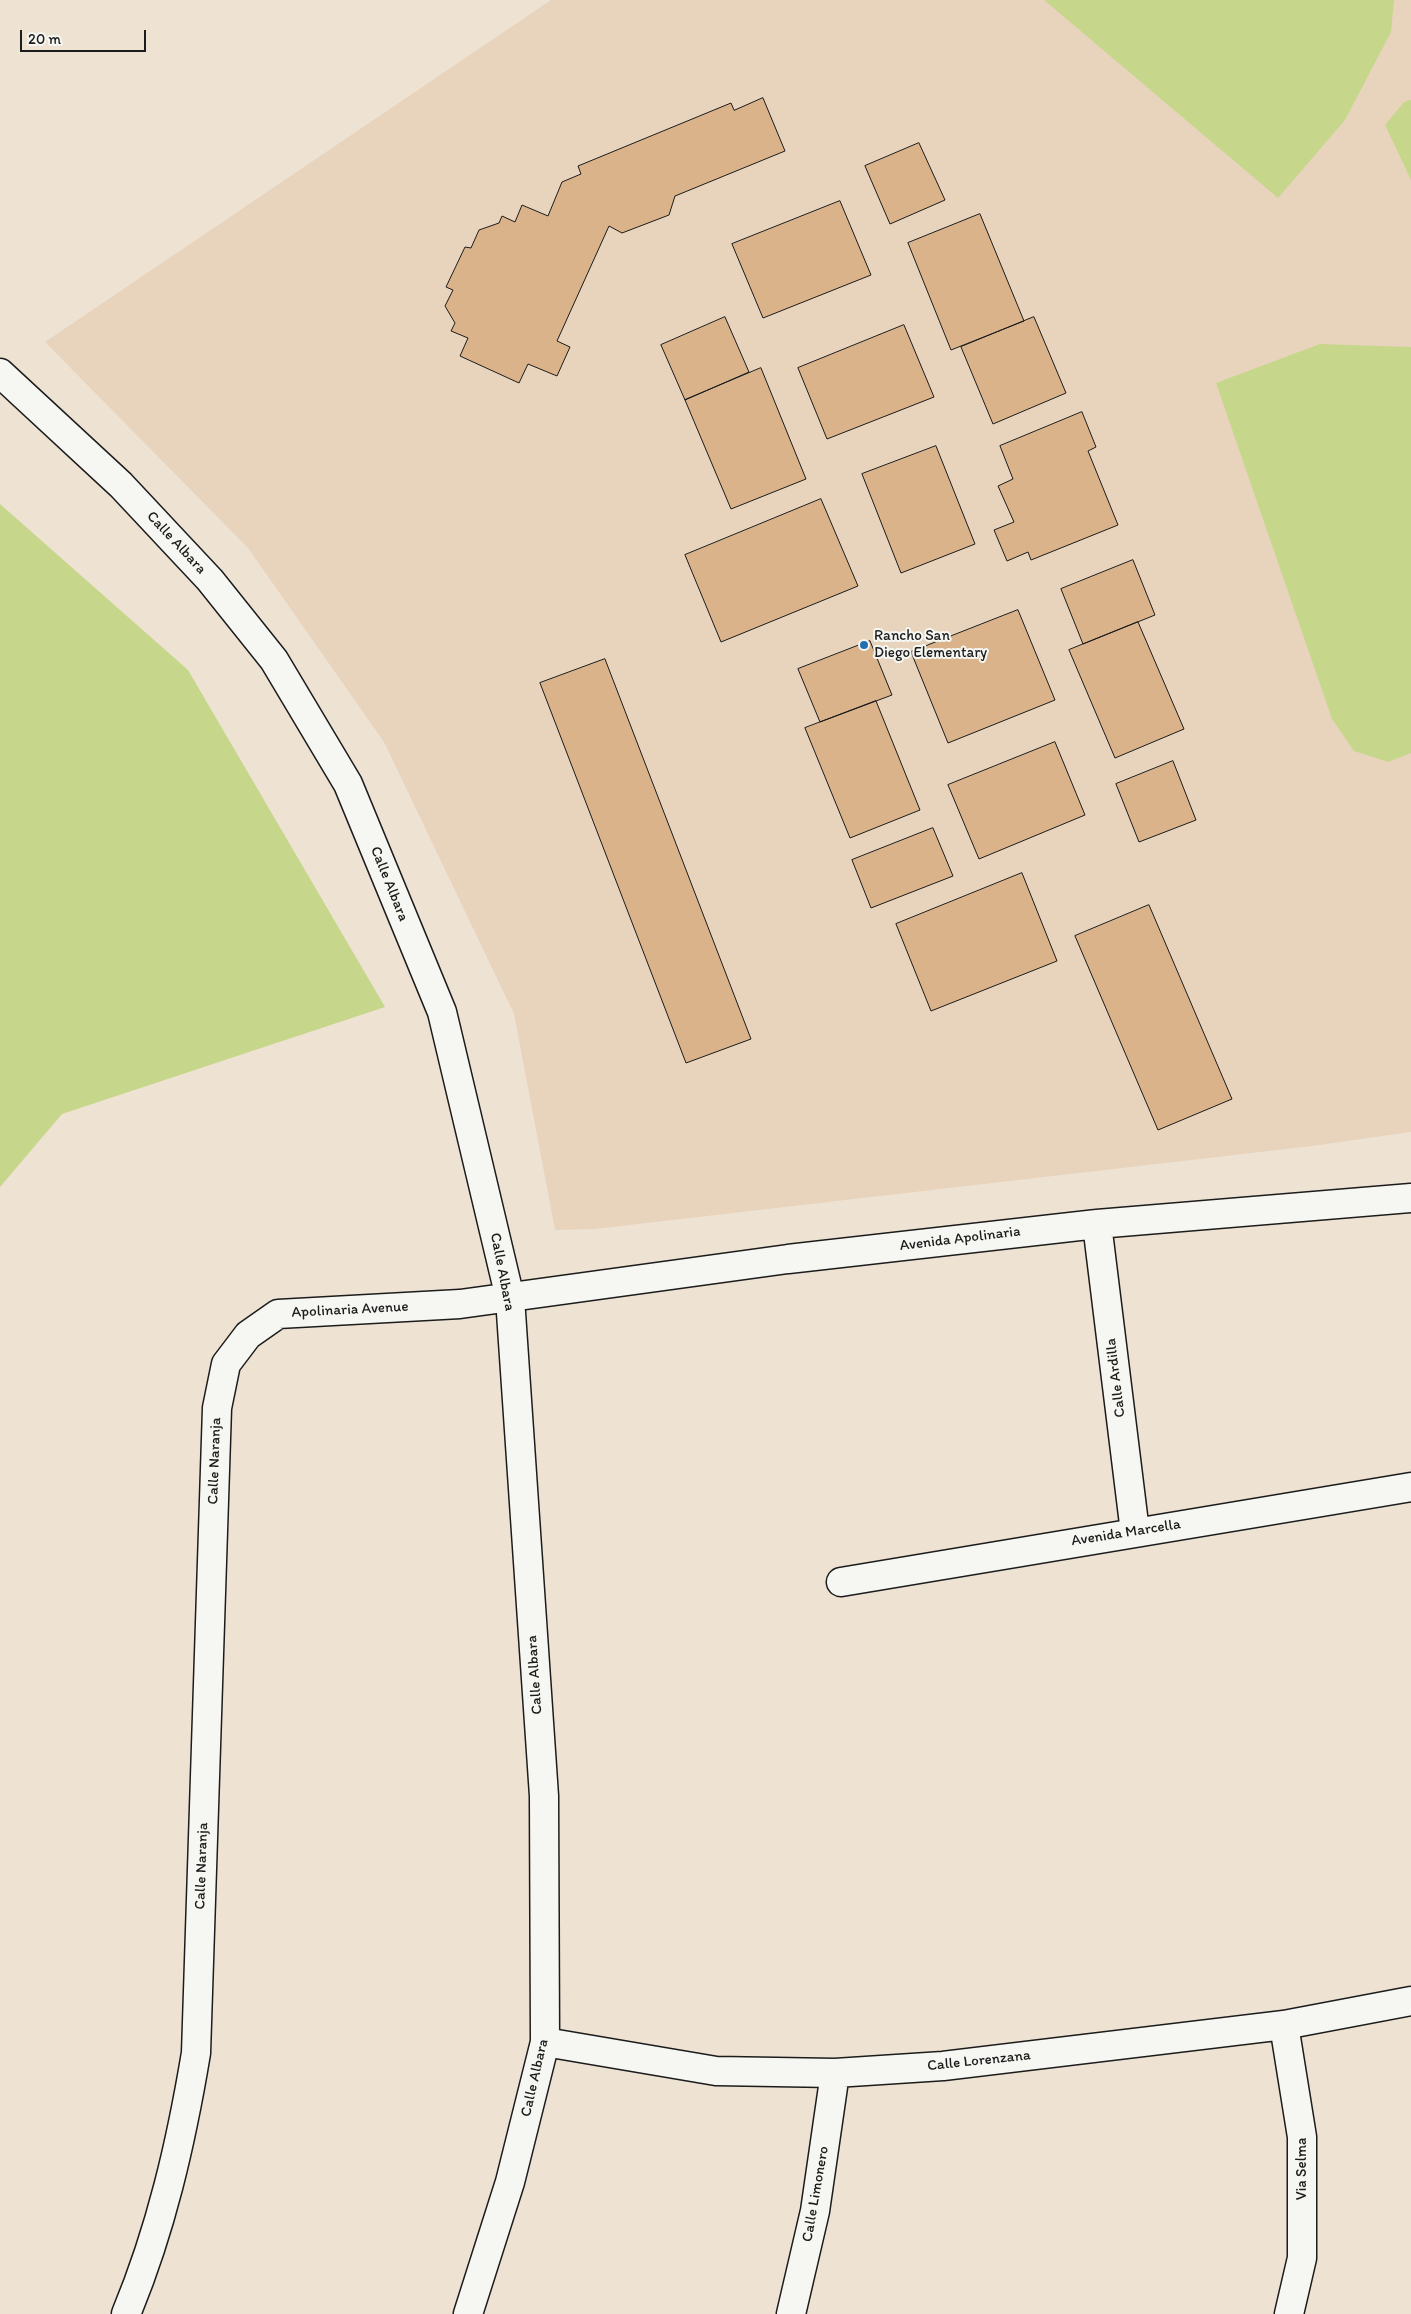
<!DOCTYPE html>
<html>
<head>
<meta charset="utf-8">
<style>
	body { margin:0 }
	#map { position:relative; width:1411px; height:2314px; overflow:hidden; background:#eee2d3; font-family:Itim,sans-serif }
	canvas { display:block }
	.scale { position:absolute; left:20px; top:30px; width:126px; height:22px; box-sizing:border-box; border:2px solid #1c1c1c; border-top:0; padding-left:6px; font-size:15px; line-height:18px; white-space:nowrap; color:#1c1c1c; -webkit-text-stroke:4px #f6f6f2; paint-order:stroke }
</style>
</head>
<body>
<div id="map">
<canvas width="1411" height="2314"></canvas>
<div class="scale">20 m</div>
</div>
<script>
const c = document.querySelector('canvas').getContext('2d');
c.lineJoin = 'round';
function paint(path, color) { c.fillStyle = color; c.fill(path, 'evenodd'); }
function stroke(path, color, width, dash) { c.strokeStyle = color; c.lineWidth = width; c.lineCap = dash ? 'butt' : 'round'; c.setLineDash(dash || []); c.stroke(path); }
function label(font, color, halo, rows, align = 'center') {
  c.font = font + ' Itim,sans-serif'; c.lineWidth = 4; c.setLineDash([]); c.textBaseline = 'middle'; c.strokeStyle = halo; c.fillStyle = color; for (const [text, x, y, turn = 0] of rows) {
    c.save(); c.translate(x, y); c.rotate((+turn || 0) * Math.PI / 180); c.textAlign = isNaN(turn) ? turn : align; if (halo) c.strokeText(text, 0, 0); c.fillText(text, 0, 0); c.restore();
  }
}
paint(new Path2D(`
	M 551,0 L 1411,0 L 1411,1132 L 1312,1146 L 595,1229 L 555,1230 L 514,1014 L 384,742 L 248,548 L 45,342 Z`), '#e8d4bd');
paint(new Path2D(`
	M 1044,0 L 1394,0 L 1391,32 L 1345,120 L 1278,198 Z
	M 1411,100 L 1411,180 L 1385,125 L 1404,102 Z
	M 1320,344 L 1411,347 L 1411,753 L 1388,762 L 1354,751 L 1332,719 L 1216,383 Z
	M 0,504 L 188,670 L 385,1007 L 62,1114 L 0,1187 Z`), '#c6d78b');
const building = new Path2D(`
	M 763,98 L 785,151 L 675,196 L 669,215 L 622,233 L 609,226 L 557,341 L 570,347 L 557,376 L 528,364 L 519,383 L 460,356 L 468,338 L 451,331 L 455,323 L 445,306 L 453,290 L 446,287 L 465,247 L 471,248 L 479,230 L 499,223 L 502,216 L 515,222 L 522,205 L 548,216 L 562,182 L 581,174 L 578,166 L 731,103 L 734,110 Z
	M 919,143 L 945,200 L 890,224 L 865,166 Z
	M 840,201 L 871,275 L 763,318 L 732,244 Z
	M 980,214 L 1024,321 L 951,350 L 908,243 Z
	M 725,317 L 749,372 L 685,400 L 661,345 Z
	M 1034,317 L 1066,393 L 993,424 L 961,347 Z
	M 904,325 L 934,397 L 827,439 L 798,368 Z
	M 761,368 L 806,479 L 731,509 L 685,400 Z
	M 1082,412 L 1096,447 L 1088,451 L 1118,525 L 1031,560 L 1028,552 L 1007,561 L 994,530 L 1014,522 L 998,486 L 1013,479 L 1000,446 Z
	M 936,446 L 975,544 L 901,573 L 862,474 Z
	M 821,499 L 858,586 L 721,642 L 685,555 Z
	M 1133,560 L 1155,615 L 1083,644 L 1061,589 Z
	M 1018,610 L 1055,700 L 948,743 L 911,652 Z
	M 1138,622 L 1184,729 L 1115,758 L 1069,650 Z
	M 870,641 L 892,695 L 820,722 L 798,669 Z
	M 605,659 L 751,1039 L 686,1063 L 540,683 Z
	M 876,701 L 920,810 L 850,838 L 805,728 Z
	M 1055,742 L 1085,815 L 979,859 L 948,785 Z
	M 1173,761 L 1196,820 L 1139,842 L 1116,784 Z
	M 933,828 L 953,876 L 871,908 L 852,860 Z
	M 1022,873 L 1057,961 L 931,1011 L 896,924 Z
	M 1149,905 L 1232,1099 L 1158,1130 L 1075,936 Z`);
paint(building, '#dab38b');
stroke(building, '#1c1c1c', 1);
const minor = new Path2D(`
	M 0,373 L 121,485 L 210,580 L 274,660 L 348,784 L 442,1012 L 510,1298 L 544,1796 L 545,2042 L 510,2182 L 468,2314
	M 1097,1224 L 1135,1532
	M 841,1582 L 1411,1487
	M 1284,2025 L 1302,2137 L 1302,2258 L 1289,2314
	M 545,2042 L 716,2071 L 835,2073 L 943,2066 L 1284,2025 L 1411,2001
	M 126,2314 C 161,2230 181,2143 196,2053 L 217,1408 L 226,1364 L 248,1335 L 278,1314 L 460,1304 L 788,1259 L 1097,1224 L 1411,1198
	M 791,2314 L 815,2211 L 835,2073`);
stroke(minor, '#1c1c1c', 31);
stroke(minor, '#f6f6f2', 28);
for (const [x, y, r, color] of [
	[864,645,5,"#1f6fb2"]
]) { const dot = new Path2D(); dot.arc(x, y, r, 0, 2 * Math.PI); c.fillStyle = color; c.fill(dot); stroke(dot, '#f6f6f2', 2); }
label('15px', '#1c1c1c', '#f6f6f2', [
	["Calle Albara",176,543,47],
	["Calle Albara",389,884,68],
	["Avenida Apolinaria",960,1239,-7],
	["Calle Albara",502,1272,79],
	["Apolinaria Avenue",350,1310,-3],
	["Calle Ardilla",1116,1378,-97],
	["Calle Naranja",215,1461,-88],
	["Avenida Marcella",1126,1533,-9],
	["Calle Albara",535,1675,-94],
	["Calle Naranja",202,1866,-88],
	["Calle Lorenzana",979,2061,-6],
	["Calle Albara",535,2078,-77],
	["Via Selma",1302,2169,-90],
	["Calle Limonero",816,2194,-80]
]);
label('15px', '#1c1c1c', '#f6f6f2', [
	["Rancho San",874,636],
	["Diego Elementary",874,653]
], 'left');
</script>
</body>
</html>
